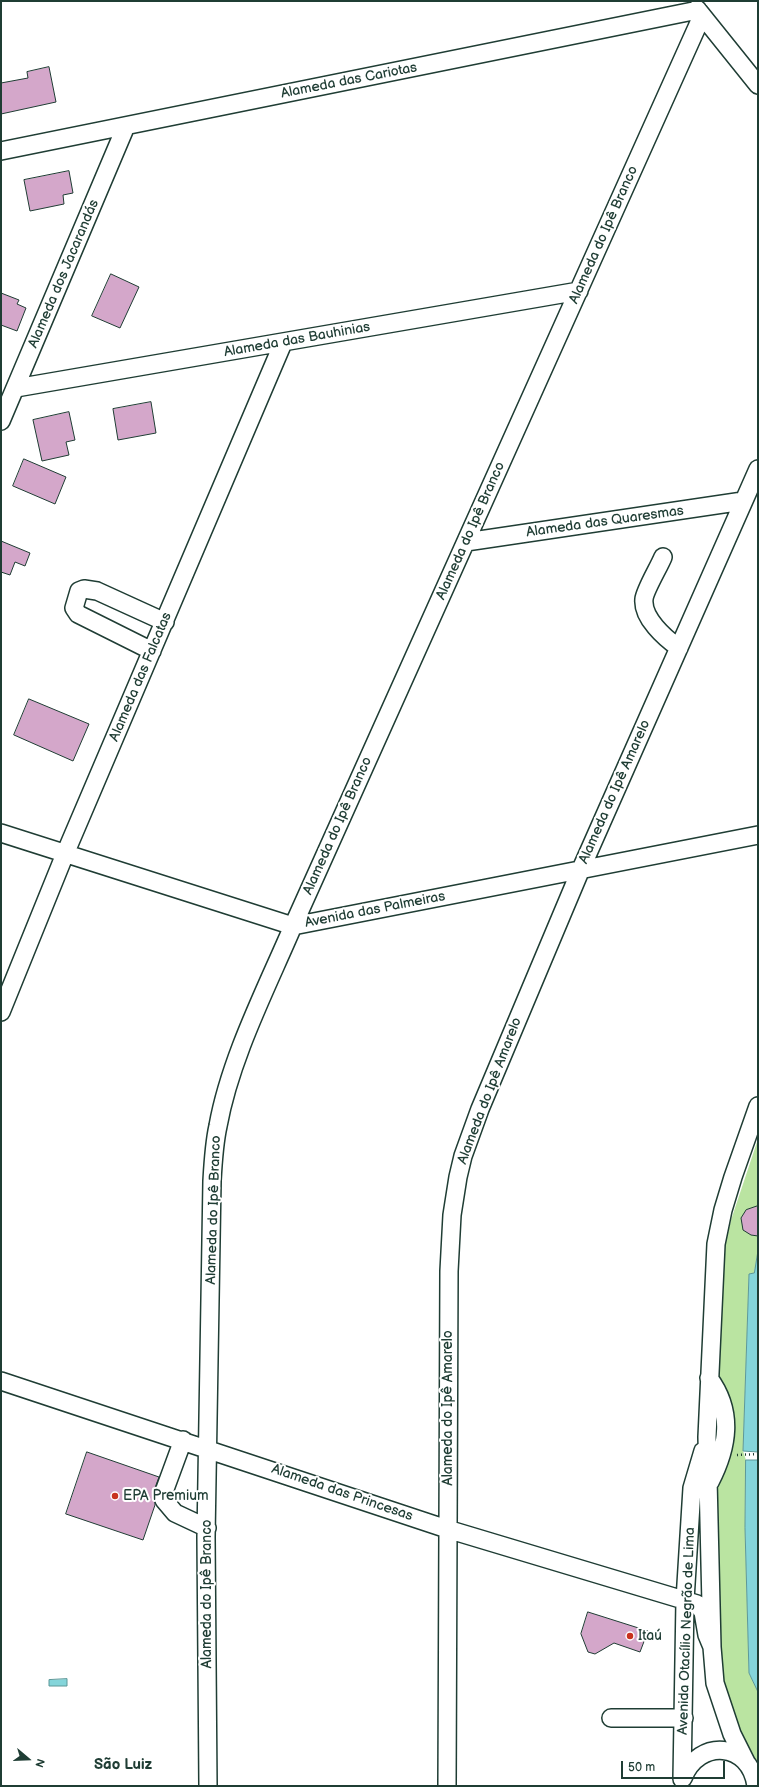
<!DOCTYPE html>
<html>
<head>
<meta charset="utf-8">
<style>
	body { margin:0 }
	#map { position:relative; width:759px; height:1787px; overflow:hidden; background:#fff; font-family:"Balsamiq Sans",sans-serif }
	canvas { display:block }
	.frame { position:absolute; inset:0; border:2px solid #1f3d34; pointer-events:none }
	.north { position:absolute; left:8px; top:1739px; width:40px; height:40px; -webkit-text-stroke:3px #fff; paint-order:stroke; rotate:109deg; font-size:11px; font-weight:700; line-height:16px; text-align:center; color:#1f3d34 }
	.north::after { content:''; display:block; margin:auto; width:14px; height:18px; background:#1f3d34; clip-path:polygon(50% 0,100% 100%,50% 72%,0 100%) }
	.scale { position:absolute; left:621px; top:1761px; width:104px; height:18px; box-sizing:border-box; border:2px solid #1f3d34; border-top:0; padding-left:5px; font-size:12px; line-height:14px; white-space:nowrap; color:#1f3d34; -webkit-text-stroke:3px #fff; paint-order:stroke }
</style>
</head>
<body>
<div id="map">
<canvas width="759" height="1787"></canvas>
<div class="frame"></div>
<div class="north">N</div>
<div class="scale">50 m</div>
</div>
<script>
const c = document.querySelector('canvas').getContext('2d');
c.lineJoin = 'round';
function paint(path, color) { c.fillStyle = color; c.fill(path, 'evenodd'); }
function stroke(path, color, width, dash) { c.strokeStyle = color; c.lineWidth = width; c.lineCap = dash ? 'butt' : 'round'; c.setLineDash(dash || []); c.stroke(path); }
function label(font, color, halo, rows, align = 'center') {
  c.font = font + ' "Balsamiq Sans",sans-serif'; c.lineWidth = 4; c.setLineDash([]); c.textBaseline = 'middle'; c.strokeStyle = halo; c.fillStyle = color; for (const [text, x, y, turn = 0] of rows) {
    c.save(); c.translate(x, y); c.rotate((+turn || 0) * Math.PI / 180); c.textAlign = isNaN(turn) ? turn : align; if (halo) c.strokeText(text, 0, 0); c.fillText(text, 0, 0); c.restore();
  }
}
paint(new Path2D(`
	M 758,1139 L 758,1251 L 754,1273 L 749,1275 L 743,1451 L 746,1460 L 745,1528 L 749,1673 L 758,1692 L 758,1767 L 756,1766 L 715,1683 L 714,1478 L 720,1267 L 731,1220 Z`), '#bae4a1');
const water = new Path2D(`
	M 758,1251 L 758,1452 L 743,1451 L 749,1274 L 754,1273 Z
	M 746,1460 L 758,1460 L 758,1692 L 749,1673 L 745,1528 Z
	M 67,1679 L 67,1686 L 49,1686 L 49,1680 Z`);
paint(water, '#84d5da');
stroke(water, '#5c9898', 1);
const building = new Path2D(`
	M 49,67 L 56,102 L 1,114 L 1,83 L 28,78 L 27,72 Z
	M 69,171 L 73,193 L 63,195 L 64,204 L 30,211 L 24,180 Z
	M 111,274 L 139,287 L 120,328 L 92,316 Z
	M 1,293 L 19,300 L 17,304 L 26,308 L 17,331 L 1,325 Z
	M 151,402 L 156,433 L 118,440 L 113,409 Z
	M 69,412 L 75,440 L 66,442 L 69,455 L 42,461 L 33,420 Z
	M 24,459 L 66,477 L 55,504 L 13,486 Z
	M 1,541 L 30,553 L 25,566 L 15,562 L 10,575 L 1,572 Z
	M 29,699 L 89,724 L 73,761 L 14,735 Z
	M 758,1206 L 758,1236 L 751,1235 L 743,1230 L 741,1218 L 746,1210 Z
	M 87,1452 L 159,1477 L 155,1488 L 155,1505 L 143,1540 L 66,1514 Z
	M 588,1612 L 648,1631 L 640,1652 L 614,1643 L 595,1654 L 588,1652 L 581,1634 Z`);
paint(building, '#d4a7ca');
stroke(building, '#1f3d34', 1);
const minor = new Path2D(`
	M 697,9 L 758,85
	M 1,151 L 698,10
	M 16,388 L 579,291
	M 1,421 L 126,126
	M 466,542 L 743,501
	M 663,557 C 659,567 645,590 644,599 C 642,618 665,638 679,648
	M 152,651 L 78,614 L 74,608 L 79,591 L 84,589 L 97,591 L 165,622
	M 1,833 L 293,926 L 758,835
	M 1,1012 L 65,854 L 283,343
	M 709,1378 C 734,1412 728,1447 710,1482
	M 1,1381 L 447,1529 L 697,1604 L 703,1612 L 707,1635 L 712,1647
	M 183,1440 L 165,1489 L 164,1500 L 175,1513 L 207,1528
	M 611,1718 L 684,1718
	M 746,1762 L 732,1734 L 715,1683 L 712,1647 L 707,1437 L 716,1244 L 723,1210 L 733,1177 L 758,1106
	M 683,1778 C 699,1738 750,1742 756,1786
	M 682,1779 L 685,1600 L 692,1488 L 703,1451
	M 208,1786 L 206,1537 L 212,1181 C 213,1163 214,1144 218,1126 C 230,1059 266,989 293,926 L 702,16
	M 447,1786 L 449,1271 L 452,1215 L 458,1177 L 463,1156 L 480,1109 L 581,869 L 758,469`);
stroke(minor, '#1f3d34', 20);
stroke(new Path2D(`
	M 737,1455 L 758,1454`), '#1f3d34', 2.5, [1, 3]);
stroke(minor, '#fff', 17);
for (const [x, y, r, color] of [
	[115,1496,4,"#c8321e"],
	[630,1636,4,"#c8321e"]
]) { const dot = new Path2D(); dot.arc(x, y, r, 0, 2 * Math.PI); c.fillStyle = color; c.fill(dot); stroke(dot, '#fff', 1.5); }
label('14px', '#1f3d34', '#fff', [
	["Alameda das Cariotas",349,81,-11],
	["Alameda do Ipê Branco",604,235,-66],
	["Alameda dos Jacarandás",64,274,-67],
	["Alameda das Bauhinias",297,340,-10],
	["Alameda das Quaresmas",605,522,-8],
	["Alameda do Ipê Branco",471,531,-66],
	["Alameda das Falcatas",141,677,-67],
	["Alameda do Ipê Amarelo",615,792,-66],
	["Alameda do Ipê Branco",338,826,-66],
	["Avenida das Palmeiras",375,910,-11],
	["Alameda do Ipê Amarelo",490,1091,-69],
	["Alameda do Ipê Branco",214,1210,-88],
	["Alameda do Ipê Amarelo",448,1408,-90],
	["Alameda das Princesas",342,1493,19],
	["Alameda do Ipê Branco",207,1594,-90],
	["Avenida Otacílio Negrão de Lima",687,1631,-88]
]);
label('14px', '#1f3d34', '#fff', [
	["EPA Premium",123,1496],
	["Itaú",638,1636]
], 'left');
label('bold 15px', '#1f3d34', '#fff', [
	["São Luiz",123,1765]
]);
</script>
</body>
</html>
